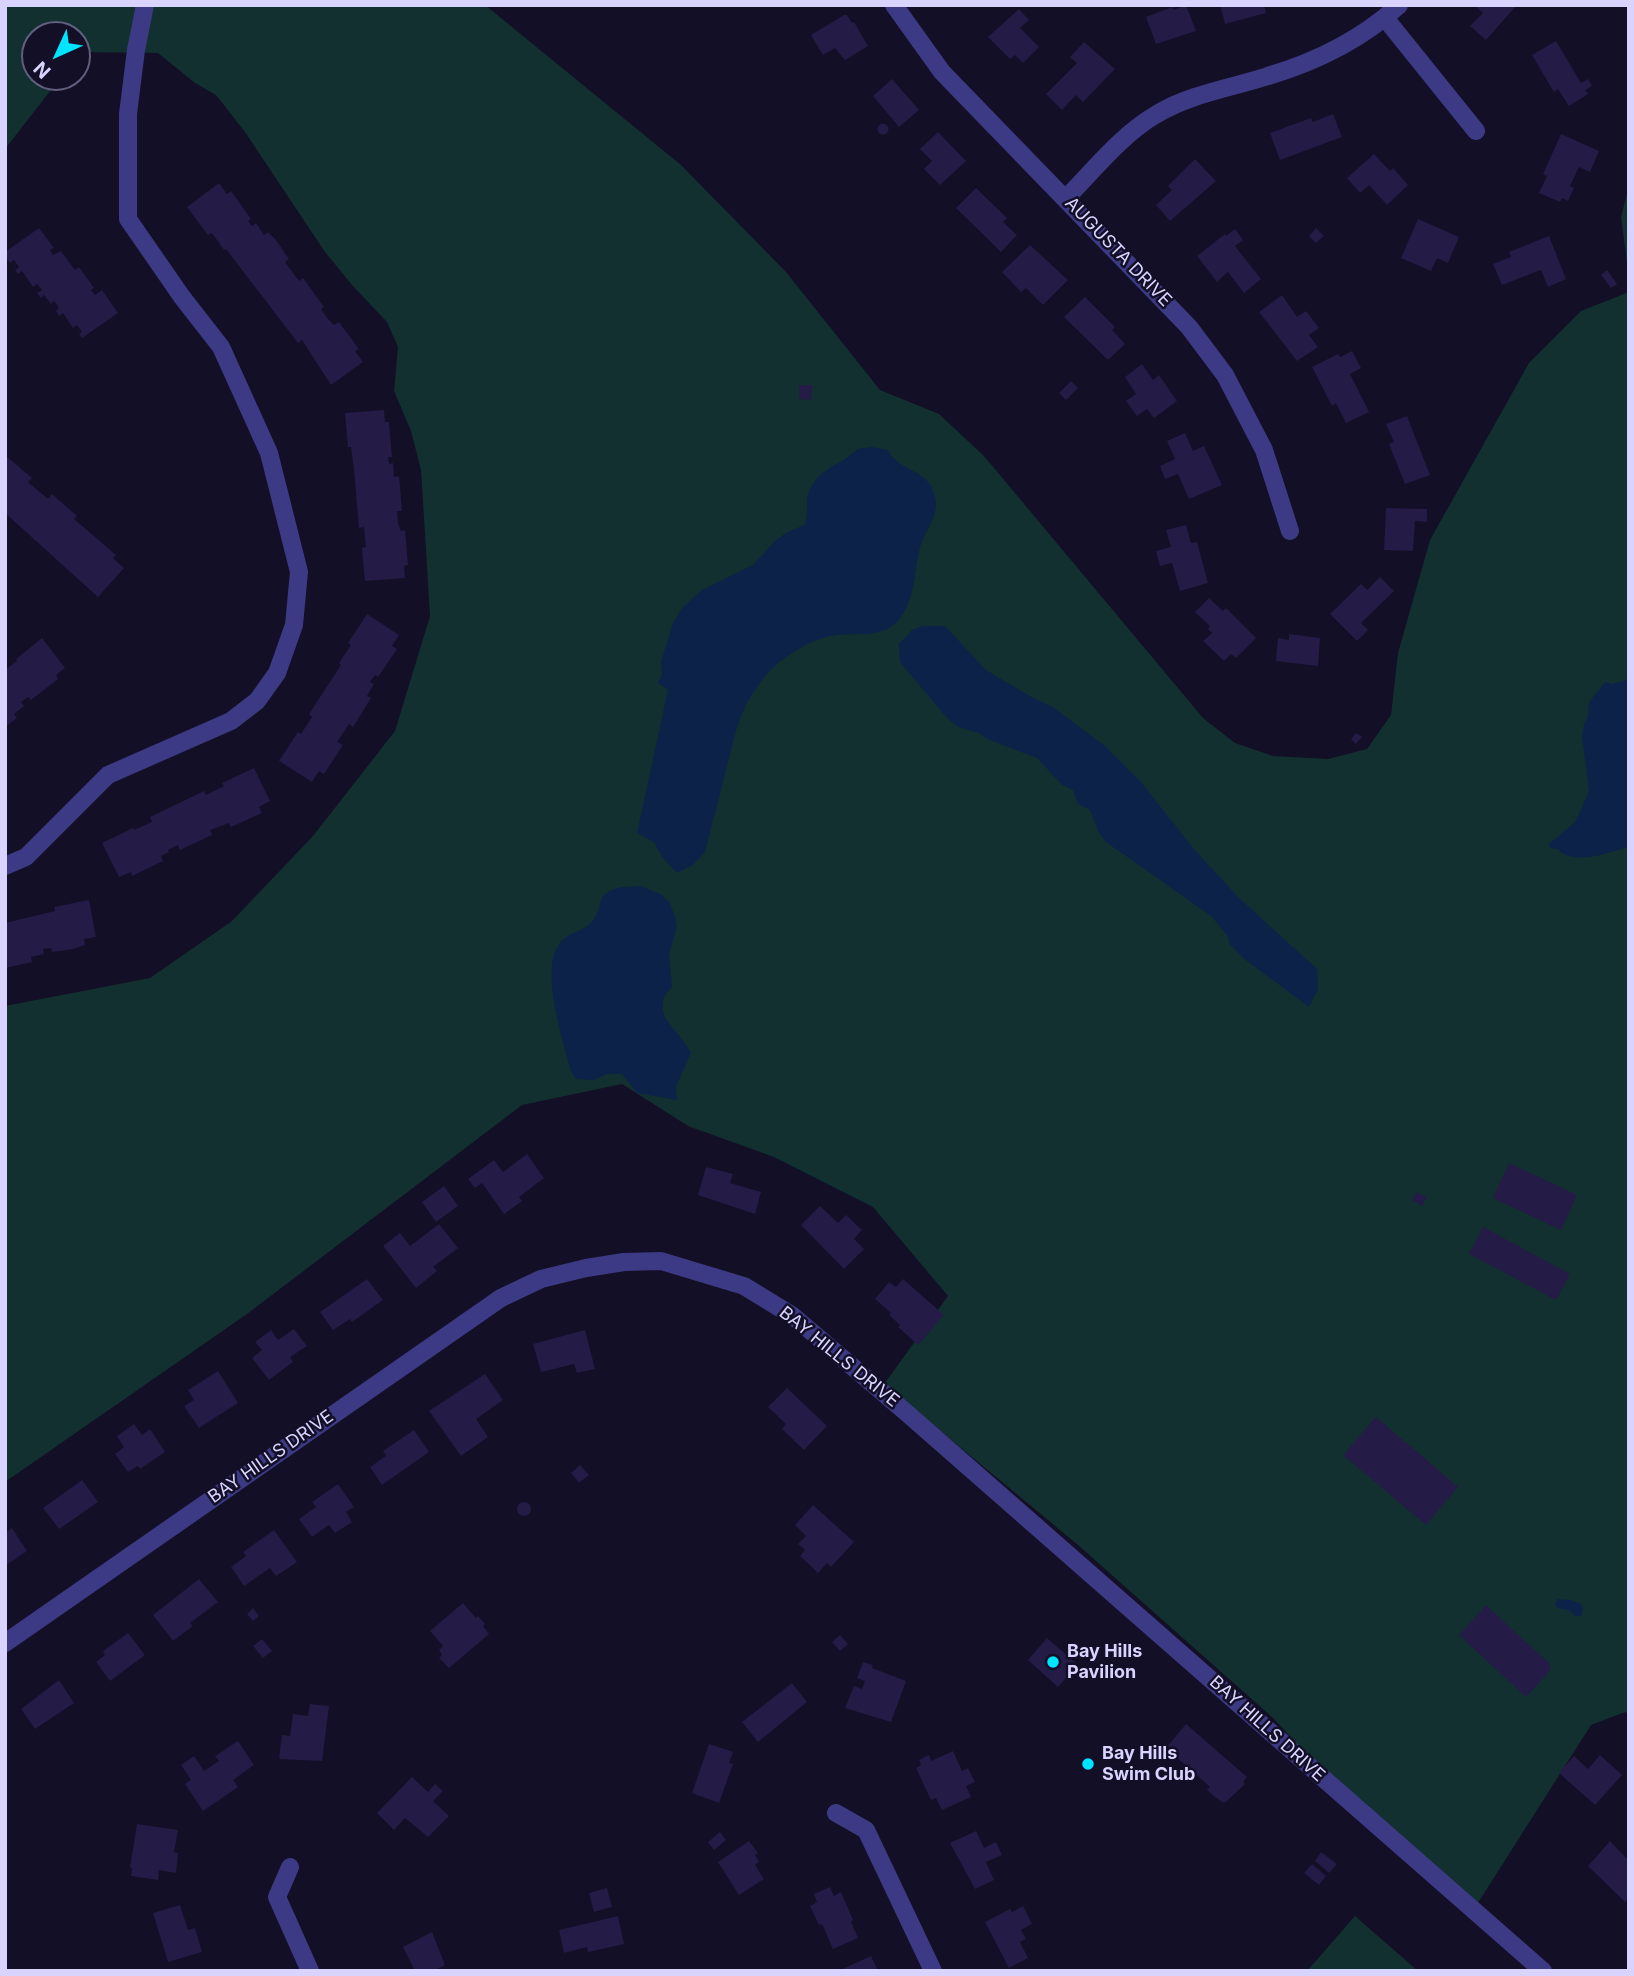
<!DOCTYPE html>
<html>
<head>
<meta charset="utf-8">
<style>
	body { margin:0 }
	#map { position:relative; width:1634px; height:1976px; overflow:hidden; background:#130f26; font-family:Inter,sans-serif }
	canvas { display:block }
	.frame { position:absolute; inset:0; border:7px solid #d9d4ff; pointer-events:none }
	.north { position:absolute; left:21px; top:21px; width:70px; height:70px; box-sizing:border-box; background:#130f26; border:2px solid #625e7d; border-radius:50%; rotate:225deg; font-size:19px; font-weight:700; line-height:28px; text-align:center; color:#d9d4ff }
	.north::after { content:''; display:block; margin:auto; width:24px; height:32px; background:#00e5ff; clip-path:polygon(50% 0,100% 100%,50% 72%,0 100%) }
</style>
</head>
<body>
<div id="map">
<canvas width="1634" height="1976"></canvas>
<div class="frame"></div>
<div class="north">N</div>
</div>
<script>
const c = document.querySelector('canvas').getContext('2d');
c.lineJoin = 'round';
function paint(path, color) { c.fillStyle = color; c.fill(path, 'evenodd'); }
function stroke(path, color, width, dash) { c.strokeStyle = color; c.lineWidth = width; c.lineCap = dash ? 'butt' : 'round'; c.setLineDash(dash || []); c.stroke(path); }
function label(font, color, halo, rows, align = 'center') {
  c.font = font + ' Inter,sans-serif'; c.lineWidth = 5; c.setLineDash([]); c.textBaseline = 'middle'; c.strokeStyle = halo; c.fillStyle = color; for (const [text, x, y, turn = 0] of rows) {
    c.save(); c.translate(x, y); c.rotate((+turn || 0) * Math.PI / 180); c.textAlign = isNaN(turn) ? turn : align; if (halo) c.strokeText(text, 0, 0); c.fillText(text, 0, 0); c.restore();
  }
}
paint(new Path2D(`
	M 5,5 L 485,5 L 681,165 L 786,272 L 880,390 L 939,414 L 984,456 L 1203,718 L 1235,743 L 1273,756 L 1328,759 L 1367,749 L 1391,715 L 1398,653 L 1430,540 L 1529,363 L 1581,311 L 1629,292 L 1629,1714 L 1625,1712 L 1591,1725 L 1469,1917 L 1365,1817 L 1273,1718 L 1078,1545 L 884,1384 L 948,1296 L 873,1207 L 774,1157 L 688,1126 L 622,1084 L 522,1105 L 247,1314 L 5,1482 L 5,1006 L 150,978 L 232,921 L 313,836 L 395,731 L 430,616 L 421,470 L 411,431 L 394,391 L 398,347 L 387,322 L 352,285 L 325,252 L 245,132 L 216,95 L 195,83 L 158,53 L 81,52 L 77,57 L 77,35 L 35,35 L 35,77 L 61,77 L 5,149 Z
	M 1629,186 L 1629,278 L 1621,217 Z
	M 1355,1916 L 1418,1971 L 1307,1971 Z`), '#12302f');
paint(new Path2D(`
	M 871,447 L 888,450 C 899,474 928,466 935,497 C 940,518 922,533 919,552 C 915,569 915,587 908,604 C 890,646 859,629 826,637 C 807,642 780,659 767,674 C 739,707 737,728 726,770 C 719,797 712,825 705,852 L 693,865 L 677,873 L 663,858 L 654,842 L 637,833 L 668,690 L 658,683 L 662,674 L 661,662 L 673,623 L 682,608 L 702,590 L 753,565 L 775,541 L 786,533 L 804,525 C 810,512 804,499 811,487 C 821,467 844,464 857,449 Z
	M 923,626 L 945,626 L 986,670 L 1035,699 L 1053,707 L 1105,746 L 1141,782 L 1193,848 L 1238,897 L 1317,969 L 1318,989 L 1309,1007 L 1243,958 L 1230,945 L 1227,935 L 1211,916 L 1106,842 L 1098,831 L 1090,810 L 1078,804 L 1073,790 L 1062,785 L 1037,758 L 987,739 L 979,733 L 958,727 L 946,717 L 900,662 L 899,644 L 912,630 Z
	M 1629,679 L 1629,846 C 1612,853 1570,866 1558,849 L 1550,848 L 1549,844 L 1575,822 L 1589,792 L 1582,736 L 1584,724 L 1588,717 L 1589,702 L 1605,682 L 1612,684 Z
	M 641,886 L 662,895 L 669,902 L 675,916 L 677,926 L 669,956 L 672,987 C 646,1013 680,1029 691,1053 L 676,1086 L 677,1100 L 637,1093 L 622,1074 L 607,1074 L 594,1080 L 576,1079 L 571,1071 C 563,1041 540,970 559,944 C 568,932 586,931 594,919 C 598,913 599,905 602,899 C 609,885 628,887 641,886 Z
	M 1558,1599 L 1570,1600 L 1581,1604 L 1583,1609 L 1581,1616 L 1575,1616 L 1569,1610 L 1557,1608 L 1555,1604 Z`), '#0c2248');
paint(new Path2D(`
	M 1186,5 L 1196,31 L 1156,44 L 1146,17 L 1172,7 L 1174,10 Z
	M 1220,5 L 1264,5 L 1266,13 L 1225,24 Z
	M 1474,5 L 1517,5 L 1486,40 L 1470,26 L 1483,13 Z
	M 1019,9 L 1029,20 L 1020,28 L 1039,47 L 1023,63 L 1015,55 L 1010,59 L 988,37 Z
	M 844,15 L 847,15 L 852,23 L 854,22 L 868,46 L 845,60 L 835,48 L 823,55 L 811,35 Z
	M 1556,41 L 1581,83 L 1588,79 L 1592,86 L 1585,90 L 1588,94 L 1569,106 L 1558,89 L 1554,92 L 1532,55 Z
	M 1084,42 L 1115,69 L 1083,102 L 1076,95 L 1062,110 L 1046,94 L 1077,63 L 1070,57 Z
	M 892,79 L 919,110 L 899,127 L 873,96 Z
	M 1333,114 L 1342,137 L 1280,160 L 1270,133 L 1311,118 L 1313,122 Z
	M877.5 129a5.5 5.5 0 1 1 11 0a5.5 5.5 0 1 1-11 0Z
	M 938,132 L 966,161 L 940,185 L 924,169 L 932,161 L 920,149 Z
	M 1561,134 L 1599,151 L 1590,172 L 1579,167 L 1570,186 L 1574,188 L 1568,201 L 1562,198 L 1560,202 L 1539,193 L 1547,176 L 1543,174 Z
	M 1374,154 L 1390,171 L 1393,168 L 1408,185 L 1387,205 L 1369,185 L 1360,193 L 1347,178 Z
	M 1195,159 L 1216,181 L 1170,221 L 1156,205 L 1172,190 L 1168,186 Z
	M 219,183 L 227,194 L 231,191 L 251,219 L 248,221 L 252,226 L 256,223 L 264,235 L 268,232 L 276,240 L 289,259 L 285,262 L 299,281 L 303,278 L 324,307 L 321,309 L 327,318 L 334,325 L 339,322 L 359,349 L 355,351 L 363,362 L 331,385 L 302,340 L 298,343 L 226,249 L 224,250 L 212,233 L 208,235 L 187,207 Z
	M 976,188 L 1007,218 L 1003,222 L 1017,235 L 1001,252 L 956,208 Z
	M 1418,219 L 1459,237 L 1448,263 L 1437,258 L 1431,271 L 1401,258 Z
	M 39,228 L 54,248 L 50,250 L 53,255 L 61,251 L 75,270 L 79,267 L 94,288 L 91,290 L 95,295 L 102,290 L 118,313 L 82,338 L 79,334 L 82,332 L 77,325 L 73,328 L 63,313 L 59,316 L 56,311 L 59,308 L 54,301 L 51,304 L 44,295 L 41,298 L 37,293 L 42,290 L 37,284 L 33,287 L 22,271 L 18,274 L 15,270 L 19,267 L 14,260 L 10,263 L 5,256 L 5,252 Z
	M 1316,228 L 1324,236 L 1316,243 L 1309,236 Z
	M 1235,229 L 1243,240 L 1235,246 L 1261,279 L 1244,293 L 1228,272 L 1217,282 L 1197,256 L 1225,234 L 1226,236 Z
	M 1549,236 L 1566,279 L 1548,287 L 1541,270 L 1502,285 L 1493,264 L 1511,257 L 1509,252 Z
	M 1030,245 L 1068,280 L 1043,305 L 1026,288 L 1021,292 L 1002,272 Z
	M 1607,270 L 1617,284 L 1611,288 L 1601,275 Z
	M 1282,295 L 1297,317 L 1306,311 L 1319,328 L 1309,335 L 1318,347 L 1297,361 L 1259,312 Z
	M 1085,297 L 1115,327 L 1112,330 L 1125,344 L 1108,360 L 1064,317 Z
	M 1352,351 L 1361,368 L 1350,374 L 1369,412 L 1346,423 L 1336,403 L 1332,406 L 1312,367 L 1338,354 L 1340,357 Z
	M 1142,364 L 1153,380 L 1159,375 L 1177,401 L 1154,418 L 1147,409 L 1137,416 L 1126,401 L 1136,394 L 1125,377 Z
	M 1071,381 L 1078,388 L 1066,400 L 1059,393 Z
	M 799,385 L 812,385 L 811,400 L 799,399 Z
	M 384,410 L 385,422 L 389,422 L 392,457 L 388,457 L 389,464 L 393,463 L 394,477 L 399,476 L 402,511 L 397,511 L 398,523 L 401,531 L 405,530 L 408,565 L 404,566 L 405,578 L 365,581 L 362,548 L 366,547 L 364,527 L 359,528 L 354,470 L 351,447 L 348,447 L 345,413 Z
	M 1407,416 L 1430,475 L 1405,484 L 1389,444 L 1394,442 L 1386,424 Z
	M 1185,433 L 1193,451 L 1204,446 L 1222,485 L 1189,499 L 1178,474 L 1165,479 L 1160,466 L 1175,459 L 1167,441 Z
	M 5,455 L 32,478 L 28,482 L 48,499 L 52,494 L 77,516 L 74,519 L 116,555 L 113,558 L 124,568 L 98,597 L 5,513 Z
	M 1386,508 L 1427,509 L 1427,522 L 1415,521 L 1413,551 L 1384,550 Z
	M 1186,525 L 1191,543 L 1197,542 L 1208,583 L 1180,591 L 1172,563 L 1160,566 L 1156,551 L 1171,547 L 1166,530 Z
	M 1380,577 L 1394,591 L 1361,623 L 1368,630 L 1357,641 L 1330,614 L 1361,584 L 1367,590 Z
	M 1209,598 L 1223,611 L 1226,608 L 1256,638 L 1236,658 L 1231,654 L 1224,661 L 1203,641 L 1212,633 L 1208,629 L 1210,626 L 1195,612 Z
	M 367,614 L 399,635 L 392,646 L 397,649 L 378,677 L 375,675 L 370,682 L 374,684 L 367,696 L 371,698 L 353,727 L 349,724 L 337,742 L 343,745 L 324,774 L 319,771 L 312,782 L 279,761 L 298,732 L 301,734 L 312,717 L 309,714 L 341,665 L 339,663 L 351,645 L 348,643 Z
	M 1289,634 L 1320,638 L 1318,666 L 1276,661 L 1278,638 L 1289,640 Z
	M 42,638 L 65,668 L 56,675 L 58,679 L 31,700 L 28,697 L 21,702 L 24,706 L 14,714 L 17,718 L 5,727 L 5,670 L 17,661 L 16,659 Z
	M 1356,733 L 1362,737 L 1356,744 L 1351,739 Z
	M 254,768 L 270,801 L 259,807 L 262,813 L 231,827 L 229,823 L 210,830 L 212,835 L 180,850 L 178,845 L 168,850 L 169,852 L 161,856 L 163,861 L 132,876 L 131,872 L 119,877 L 102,843 L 133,828 L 134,830 L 152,822 L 150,817 L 204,791 L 206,795 L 224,786 L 222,783 Z
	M 89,900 L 96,937 L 84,939 L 85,945 L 73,949 L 52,952 L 51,948 L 43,949 L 44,954 L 31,957 L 32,962 L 5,968 L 5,923 L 55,911 L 54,907 Z
	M 527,1154 L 544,1178 L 519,1197 L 522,1201 L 504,1214 L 482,1183 L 475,1188 L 468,1179 L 494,1160 L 503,1172 Z
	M 1509,1163 L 1577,1195 L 1561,1230 L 1493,1198 Z
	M 706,1167 L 733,1174 L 730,1183 L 761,1192 L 755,1214 L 698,1195 Z
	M 444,1186 L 458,1206 L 436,1222 L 422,1202 Z
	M 1417,1192 L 1427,1197 L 1422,1206 L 1412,1200 Z
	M 820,1206 L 838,1223 L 846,1215 L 862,1230 L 854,1239 L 864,1249 L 844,1269 L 801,1225 Z
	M 439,1224 L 458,1248 L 433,1267 L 437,1271 L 416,1288 L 383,1246 L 400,1233 L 410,1246 Z
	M 1483,1227 L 1570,1274 L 1556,1300 L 1469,1254 Z
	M 367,1279 L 383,1300 L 352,1322 L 350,1319 L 333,1330 L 320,1312 Z
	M 903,1279 L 944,1315 L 918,1345 L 898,1327 L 900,1325 L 889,1315 L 891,1313 L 875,1299 L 889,1282 L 896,1287 Z
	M 294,1329 L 307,1346 L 290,1357 L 293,1362 L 269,1380 L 252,1358 L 262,1350 L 255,1342 L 271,1330 L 278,1340 Z
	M 585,1330 L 595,1369 L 577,1373 L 574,1364 L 541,1372 L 533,1344 Z
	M 218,1371 L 238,1403 L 199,1428 L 184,1406 L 194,1400 L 188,1390 Z
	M 485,1374 L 503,1400 L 476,1419 L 488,1437 L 461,1456 L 429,1411 Z
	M 787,1388 L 827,1426 L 804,1450 L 782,1429 L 786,1424 L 768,1407 Z
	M 1376,1417 L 1458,1487 L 1426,1525 L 1343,1455 Z
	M 134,1424 L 142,1435 L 150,1429 L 165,1452 L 140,1469 L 138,1466 L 128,1472 L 115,1454 L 124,1447 L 117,1436 Z
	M 414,1430 L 429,1452 L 382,1485 L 370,1467 L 386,1456 L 383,1451 Z
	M 580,1465 L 589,1475 L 579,1483 L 571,1473 Z
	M 82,1480 L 98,1502 L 59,1529 L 43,1508 Z
	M 338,1484 L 354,1507 L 346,1512 L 352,1522 L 335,1533 L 329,1525 L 312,1537 L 299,1519 L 316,1507 L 312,1502 Z
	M517 1509a7 7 0 1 1 14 0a7 7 0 1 1-14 0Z
	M 813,1505 L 854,1542 L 831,1567 L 827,1563 L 818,1573 L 800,1556 L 805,1550 L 798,1544 L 806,1536 L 795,1525 Z
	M 12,1528 L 27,1551 L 5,1566 L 5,1533 Z
	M 274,1530 L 297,1562 L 276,1576 L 270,1568 L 244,1586 L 231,1567 L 246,1556 L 243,1552 Z
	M 199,1579 L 218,1602 L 190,1623 L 193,1626 L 173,1641 L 153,1615 Z
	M 463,1603 L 476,1618 L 478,1616 L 485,1624 L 483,1626 L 489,1634 L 449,1668 L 439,1658 L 442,1655 L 439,1650 L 443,1646 L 430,1631 Z
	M 1486,1605 L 1550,1664 L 1551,1669 L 1526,1697 L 1459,1635 Z
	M 253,1608 L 259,1616 L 253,1621 L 247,1614 Z
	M 128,1633 L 145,1655 L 110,1681 L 96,1662 L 105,1655 L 103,1651 Z
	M 840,1635 L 848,1644 L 840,1651 L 832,1642 Z
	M 1047,1638 L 1078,1665 L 1058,1687 L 1028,1660 Z
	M 262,1639 L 272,1651 L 263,1658 L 253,1646 Z
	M 863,1662 L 873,1665 L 872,1668 L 906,1681 L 891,1722 L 845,1708 L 854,1686 L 862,1689 L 865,1681 L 857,1678 Z
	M 59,1680 L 74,1703 L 35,1729 L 21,1709 Z
	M 792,1683 L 807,1702 L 758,1742 L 742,1722 Z
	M 310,1704 L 329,1706 L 322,1761 L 279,1759 L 282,1735 L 290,1736 L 293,1714 L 308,1716 Z
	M 1186,1724 L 1247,1777 L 1243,1782 L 1245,1784 L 1227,1801 L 1224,1803 L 1215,1797 L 1207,1790 L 1210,1787 L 1166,1748 Z
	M 238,1741 L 254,1765 L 233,1780 L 238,1787 L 203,1811 L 185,1784 L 191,1780 L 181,1765 L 194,1756 L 204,1771 L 219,1761 L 215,1756 Z
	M 709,1744 L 733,1752 L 729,1763 L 733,1764 L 719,1803 L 692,1793 Z
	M 953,1751 L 962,1771 L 968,1768 L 975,1782 L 966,1786 L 971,1797 L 942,1810 L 936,1798 L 931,1800 L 916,1768 L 921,1765 L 919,1760 L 929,1755 L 931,1761 Z
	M 1600,1755 L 1622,1775 L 1595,1805 L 1559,1773 L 1574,1756 L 1588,1769 Z
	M 412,1777 L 428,1792 L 435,1784 L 443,1791 L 433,1801 L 449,1816 L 428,1837 L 405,1818 L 394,1830 L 377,1813 Z
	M 137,1824 L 178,1830 L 174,1852 L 178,1853 L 176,1873 L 159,1870 L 158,1880 L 131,1876 L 132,1868 L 130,1867 Z
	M 976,1831 L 984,1848 L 996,1842 L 1002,1855 L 986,1862 L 994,1880 L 975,1889 L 950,1843 Z
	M 720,1832 L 726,1840 L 714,1850 L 708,1842 Z
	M 749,1841 L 758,1853 L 755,1855 L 759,1862 L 755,1865 L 764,1879 L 739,1895 L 718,1862 Z
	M 1610,1841 L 1629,1861 L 1629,1898 L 1625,1902 L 1588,1866 Z
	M 1321,1852 L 1337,1864 L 1329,1873 L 1315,1861 Z
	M 1312,1864 L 1326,1876 L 1319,1885 L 1304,1873 Z
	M 830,1887 L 834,1896 L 841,1892 L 853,1920 L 851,1922 L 858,1938 L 833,1949 L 822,1924 L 819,1925 L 810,1906 L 817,1902 L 814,1894 Z
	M 607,1888 L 612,1907 L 594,1912 L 589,1893 Z
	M 180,1905 L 188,1930 L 195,1928 L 202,1952 L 168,1962 L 153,1913 Z
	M 1023,1906 L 1032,1924 L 1021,1930 L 1026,1939 L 1020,1942 L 1028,1958 L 1009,1968 L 985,1922 L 1010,1909 L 1012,1912 Z
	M 618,1916 L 624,1944 L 588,1952 L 587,1947 L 564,1953 L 559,1930 Z
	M 432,1932 L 445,1965 L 437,1969 L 438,1971 L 415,1971 L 403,1947 Z
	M 871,1956 L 878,1971 L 838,1971 Z`), '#241b47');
stroke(new Path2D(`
	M 894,5 L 942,72 L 1189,327 L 1225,375 L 1264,450 L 1290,531
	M 1385,18 L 1476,131
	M 1066,198 C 1094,170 1122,134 1157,114 C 1190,94 1231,88 1268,76 C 1315,62 1362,39 1399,5
	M 5,866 L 26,857 L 108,775 L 231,721 L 257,701 L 277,673 L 294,625 L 299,572 L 269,453 L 221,347 L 182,297 L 128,219 L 128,114 L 136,50 L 145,5
	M 5,1643 L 501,1298 L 541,1279 L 586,1268 L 624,1262 L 661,1261 L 744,1286 L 793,1316 L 908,1414 L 1543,1971
	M 836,1813 L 866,1830 L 933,1971
	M 290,1867 L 277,1897 L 310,1971`), '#3d3a85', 18);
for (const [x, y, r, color] of [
	[1053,1662,7,"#00e5ff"],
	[1088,1764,7,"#00e5ff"]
]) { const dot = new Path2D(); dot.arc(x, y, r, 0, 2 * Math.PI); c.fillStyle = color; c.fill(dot); stroke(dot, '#130f26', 2.5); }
label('18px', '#d9d4ff', '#130f26', [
	["AUGUSTA DRIVE",1118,252,46],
	["BAY HILLS DRIVE",839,1357,39],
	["BAY HILLS DRIVE",271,1457,-35],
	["BAY HILLS DRIVE",1267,1729,42]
]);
label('bold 18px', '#d9d4ff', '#130f26', [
	["Bay Hills",1067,1652],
	["Pavilion",1067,1673],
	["Bay Hills",1102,1754],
	["Swim Club",1102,1775]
], 'left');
</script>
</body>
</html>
